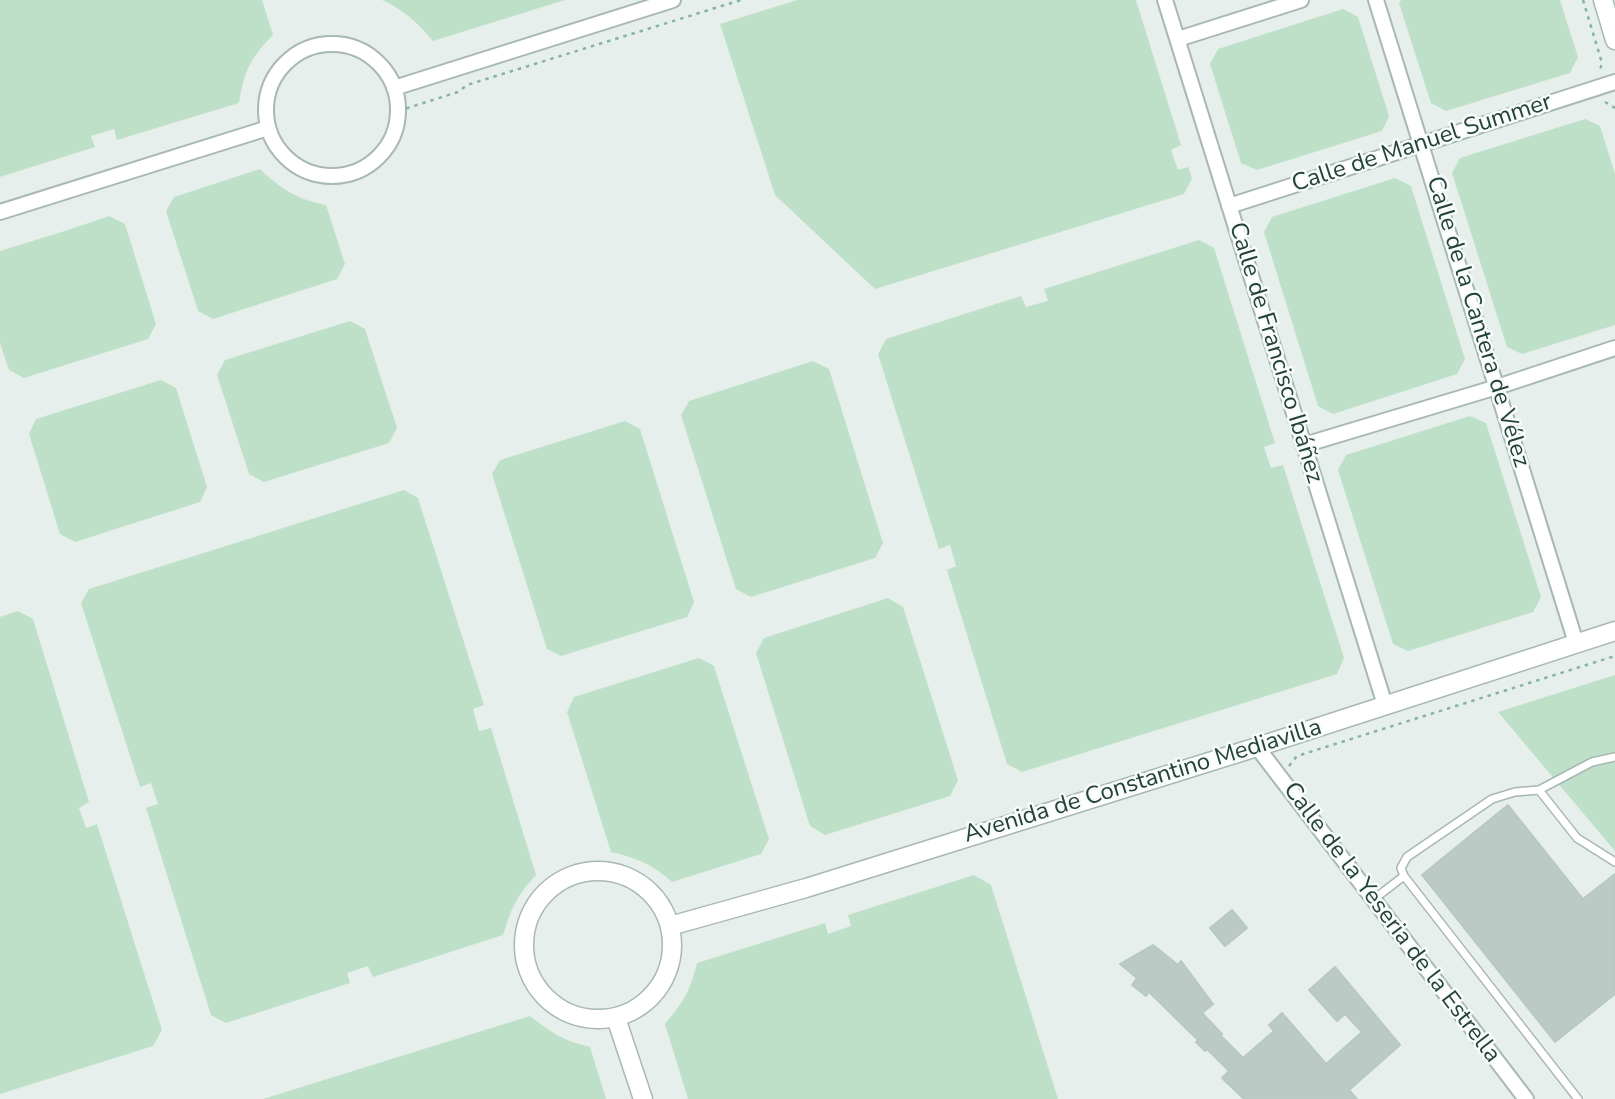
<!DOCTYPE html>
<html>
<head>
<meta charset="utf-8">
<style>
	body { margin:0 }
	canvas { display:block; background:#e6efeb }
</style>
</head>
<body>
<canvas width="1615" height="1099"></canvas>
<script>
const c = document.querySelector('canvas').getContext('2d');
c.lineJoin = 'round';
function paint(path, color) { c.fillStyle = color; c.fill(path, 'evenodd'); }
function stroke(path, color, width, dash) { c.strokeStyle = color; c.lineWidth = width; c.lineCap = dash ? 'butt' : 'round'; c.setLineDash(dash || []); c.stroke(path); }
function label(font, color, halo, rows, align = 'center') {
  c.font = font + ' "Nunito Sans",sans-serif'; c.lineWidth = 5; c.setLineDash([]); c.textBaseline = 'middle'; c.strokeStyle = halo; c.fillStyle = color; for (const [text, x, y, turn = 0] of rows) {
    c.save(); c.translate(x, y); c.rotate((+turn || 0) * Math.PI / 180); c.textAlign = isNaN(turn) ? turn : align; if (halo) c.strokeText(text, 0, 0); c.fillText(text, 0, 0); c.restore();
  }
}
paint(new Path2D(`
	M 0,0 L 262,0 L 273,35 C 251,57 244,71 239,103 L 117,140 L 114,129 L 91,136 L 95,147 L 0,177 Z
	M 382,0 L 565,0 L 433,41 C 418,23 403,9 382,0 Z
	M 797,0 L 1136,0 L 1181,145 L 1171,150 L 1178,170 L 1188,167 L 1192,178 L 1184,194 L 875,289 L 775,195 L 720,24 Z
	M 1401,0 L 1560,0 L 1578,57 L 1570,73 L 1446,111 L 1431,103 L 1399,3 Z
	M 1343,9 L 1358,17 L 1389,116 L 1382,131 L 1257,170 L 1241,163 L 1210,64 L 1218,49 Z
	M 1585,119 L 1600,126 L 1615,174 L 1615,325 L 1522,354 L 1507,347 L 1452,173 L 1460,158 Z
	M 260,169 C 280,189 299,200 326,205 L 345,264 L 337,279 L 213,319 L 198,311 L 166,211 L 174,197 Z
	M 1395,178 L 1411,186 L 1465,359 L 1457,374 L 1333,414 L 1318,406 L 1264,232 L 1272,217 Z
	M 109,216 L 125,224 L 156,324 L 148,339 L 24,378 L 9,370 L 0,343 L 0,251 L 68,230 Z
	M 1199,240 L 1214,248 L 1275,443 L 1264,447 L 1271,468 L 1283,465 L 1344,658 L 1337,674 L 1022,772 L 1007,764 L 947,570 L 956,566 L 950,545 L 939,549 L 878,354 L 886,339 L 1021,296 L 1026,307 L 1048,301 L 1044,289 Z
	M 350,321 L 365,329 L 397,428 L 389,443 L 264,482 L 249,474 L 217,375 L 225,360 Z
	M 813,361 L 829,369 L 883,543 L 875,558 L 751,597 L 736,589 L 681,415 L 689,401 Z
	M 161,380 L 176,388 L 207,487 L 200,502 L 75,542 L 60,534 L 29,434 L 36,419 Z
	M 1470,416 L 1486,423 L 1541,597 L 1533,612 L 1408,651 L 1393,644 L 1338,470 L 1346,455 Z
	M 625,421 L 640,429 L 694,602 L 687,617 L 561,656 L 547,649 L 492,474 L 500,460 Z
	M 404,490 L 418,498 L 484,705 L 473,709 L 479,731 L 491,728 L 536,875 C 516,897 512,907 503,935 L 373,977 L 368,966 L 347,973 L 350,983 L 226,1023 L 211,1015 L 146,808 L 158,804 L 151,783 L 140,787 L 81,603 L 89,589 Z
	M 888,598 L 903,607 L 958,780 L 950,796 L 825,835 L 810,826 L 756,653 L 764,638 Z
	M 18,611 L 33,619 L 89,802 L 79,808 L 86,828 L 97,824 L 162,1030 L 153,1046 L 0,1094 L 0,617 Z
	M 699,658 L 714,666 L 769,839 L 761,854 L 672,882 C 654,865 634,857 611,852 L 567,712 L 574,697 Z
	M 1615,675 L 1615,851 L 1498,712 Z
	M 974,875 L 991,885 L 1058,1099 L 688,1099 L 665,1024 C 683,1002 690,992 697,963 L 825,923 L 828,934 L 851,926 L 848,915 Z
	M 530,1016 C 550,1032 564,1041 590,1047 L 606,1099 L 263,1099 Z`), '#bfe0c8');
const building = new Path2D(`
	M 1508,805 L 1583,899 L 1615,874 L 1615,994 L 1555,1042 L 1422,875 Z
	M 1232,910 L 1247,928 L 1225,946 L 1210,928 Z
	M 1153,945 L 1178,965 L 1181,961 L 1213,1004 L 1202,1013 L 1222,1034 L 1221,1036 L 1243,1058 L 1274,1031 L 1269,1025 L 1282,1013 L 1326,1064 L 1362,1032 L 1345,1014 L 1337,1021 L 1309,990 L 1335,967 L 1400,1045 L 1349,1090 L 1357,1099 L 1244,1099 L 1222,1078 L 1229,1071 L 1207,1049 L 1205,1051 L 1196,1042 L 1198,1040 L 1149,992 L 1146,996 L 1132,985 L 1137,978 L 1120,964 Z`);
paint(building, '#bbcac4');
stroke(building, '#b8c9c2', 2);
const service = new Path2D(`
	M 1539,790 L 1577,838 L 1615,862
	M 1374,899 L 1404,876
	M 1578,1099 L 1404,876 L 1401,868 L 1407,857 L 1492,799 L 1515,792 L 1539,790 L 1592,762 L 1615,757`);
const minor = new Path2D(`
	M 1165,0 L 1385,705
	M 1376,0 L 1576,643
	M 1178,39 L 1301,0
	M266 110a66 66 0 1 1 132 0a66 66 0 1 1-132 0Z
	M 394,88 L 673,0
	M 1229,206 L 1615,82
	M 0,212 L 268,128
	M 1304,445 L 1497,387 L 1615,348
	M 1257,747 L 1526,1099`);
const tertiary = new Path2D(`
	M 1603,0 L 1615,40
	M524 945a74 74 0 1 1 148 0a74 74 0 1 1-148 0Z
	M 670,926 L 806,888 L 1257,747 L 1615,631
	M 616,1018 L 643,1099`);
stroke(service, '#a8b8b2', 10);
stroke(minor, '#a8b8b2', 18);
stroke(tertiary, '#a8b8b2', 21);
stroke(new Path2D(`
	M 1583,0 L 1602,63 L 1600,70
	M 1605,102 L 1615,108
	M 398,111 L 458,92 L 467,85 L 741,0
	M 1289,766 L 1297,756 L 1615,656`), '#86b3a5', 2.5, [3.5, 5]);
stroke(service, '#fff', 7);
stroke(minor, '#fff', 14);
stroke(tertiary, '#fff', 18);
label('24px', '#24423a', '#f7fbf9', [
	["Calle de Manuel Summer",1422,144,-18],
	["Calle de la Cantera de Vélez",1477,322,73],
	["Calle de Francisco Ibáñez",1275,353,73],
	["Avenida de Constantino Mediavilla",1143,782,-17],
	["Calle de la Yeseria de la Estrella",1391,923,53]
]);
</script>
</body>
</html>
